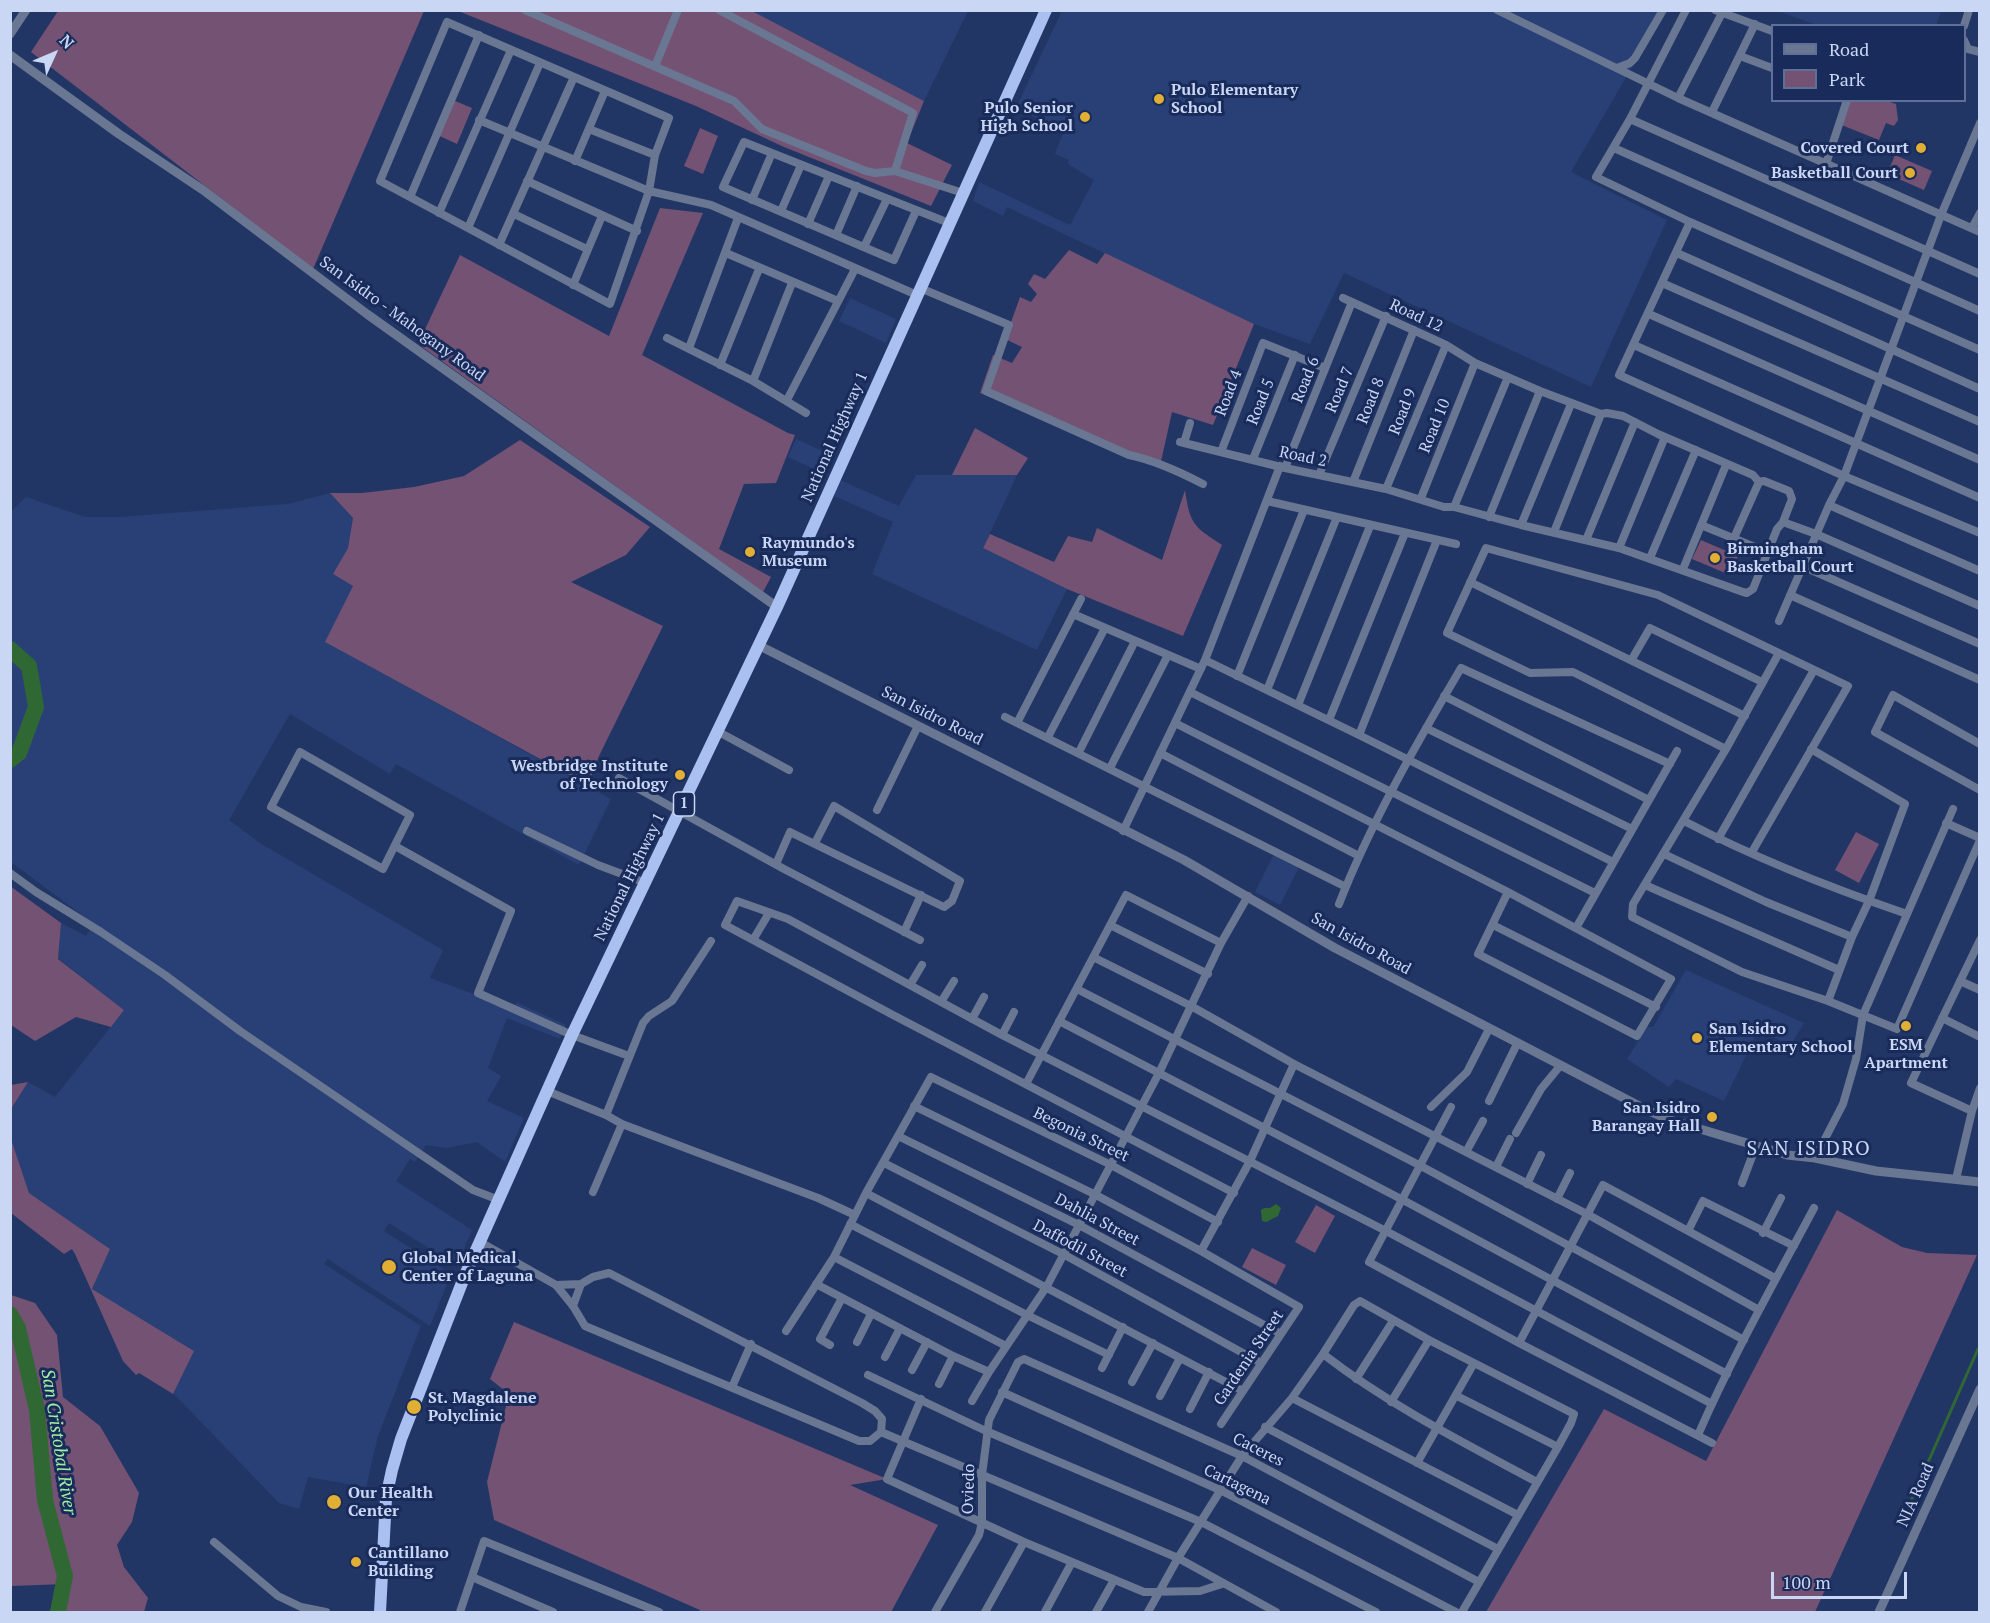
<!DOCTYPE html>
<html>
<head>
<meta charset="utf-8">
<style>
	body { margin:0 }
	#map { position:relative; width:1990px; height:1623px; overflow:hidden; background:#223665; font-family:"PT Serif",serif }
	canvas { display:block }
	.frame { position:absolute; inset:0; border:12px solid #c9d6f4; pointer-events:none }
	.legend { position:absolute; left:1771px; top:24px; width:195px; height:78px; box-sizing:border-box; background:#192b5a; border:2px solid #5f6f98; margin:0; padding:8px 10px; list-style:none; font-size:18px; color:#c9d6f4 }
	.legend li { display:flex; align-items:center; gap:12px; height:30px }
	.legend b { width:30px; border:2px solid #5f6f98 }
	.north { position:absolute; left:24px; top:24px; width:60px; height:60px; -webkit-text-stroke:4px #192b5a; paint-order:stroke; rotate:46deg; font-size:16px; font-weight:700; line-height:24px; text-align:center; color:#c9d6f4 }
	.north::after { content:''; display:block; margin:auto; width:21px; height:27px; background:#c9d6f4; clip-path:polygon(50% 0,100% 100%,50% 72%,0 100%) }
	.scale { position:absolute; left:1771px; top:1572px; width:136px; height:27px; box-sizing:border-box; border:3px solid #c9d6f4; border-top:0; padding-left:8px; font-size:18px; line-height:21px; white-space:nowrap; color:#c9d6f4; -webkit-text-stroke:4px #192b5a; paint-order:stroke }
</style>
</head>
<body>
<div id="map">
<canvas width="1990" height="1623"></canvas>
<div class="frame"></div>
<ul class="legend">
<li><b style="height:8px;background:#6a7792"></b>Road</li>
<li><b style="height:16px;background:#735274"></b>Park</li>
</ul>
<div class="north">N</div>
<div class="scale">100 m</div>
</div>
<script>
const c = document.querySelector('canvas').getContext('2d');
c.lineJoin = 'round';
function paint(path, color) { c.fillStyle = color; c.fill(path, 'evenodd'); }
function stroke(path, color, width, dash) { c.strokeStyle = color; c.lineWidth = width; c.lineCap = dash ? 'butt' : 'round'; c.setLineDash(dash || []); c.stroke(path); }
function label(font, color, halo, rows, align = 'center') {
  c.font = font + ' "PT Serif",serif'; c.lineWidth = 6; c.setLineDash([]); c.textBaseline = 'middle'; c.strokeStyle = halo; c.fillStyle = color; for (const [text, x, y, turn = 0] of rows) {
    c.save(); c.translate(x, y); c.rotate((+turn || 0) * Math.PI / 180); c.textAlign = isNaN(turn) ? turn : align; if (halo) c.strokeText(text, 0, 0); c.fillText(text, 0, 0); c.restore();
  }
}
paint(new Path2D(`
	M 1661,10 L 1664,12 L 1571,172 L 1667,220 L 1591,387 L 1344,273 L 1310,344 L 1254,324 L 1007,207 L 1003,216 L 973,201 L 979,182 L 1070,225 L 1094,180 L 1068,164 L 1069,160 L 1055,154 L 1064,131 L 1016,108 L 1062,11 Z
	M 752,11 L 968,11 L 924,101 Z
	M 1778,11 L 1941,10 L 1941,11 L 1936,25 L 1819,26 Z
	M 850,298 L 896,319 L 886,343 L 839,321 Z
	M 796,439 L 831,455 L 823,473 L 788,457 Z
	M 916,475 L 1017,475 L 983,548 L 1067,589 L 1037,650 L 872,574 L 893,522 L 832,495 L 840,480 L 899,506 Z
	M 330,493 L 353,518 L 348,548 L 333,574 L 353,586 L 326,642 L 611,799 L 579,865 L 396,764 L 390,774 L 290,714 L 229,820 L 260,843 L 443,950 L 430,978 L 514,1009 L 516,1002 L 566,1025 L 560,1039 L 507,1018 L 488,1068 L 501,1076 L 487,1101 L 524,1118 L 505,1162 L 477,1142 L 447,1148 L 426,1145 L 415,1162 L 410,1159 L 396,1181 L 472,1230 L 457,1266 L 389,1223 L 384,1231 L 451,1274 L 430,1326 L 328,1259 L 324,1264 L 421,1326 L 378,1436 L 366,1487 L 308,1477 L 299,1509 L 279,1503 L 173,1393 L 194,1351 L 92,1289 L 110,1249 L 29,1193 L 11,1139 L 11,1109 L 28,1082 L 55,1097 L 124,1010 L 58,958 L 61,923 L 86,936 L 94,924 L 11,862 L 10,513 L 26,497 L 85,517 L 120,517 L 288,504 Z
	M 1275,852 L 1300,865 L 1280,905 L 1255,892 Z
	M 1686,970 L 1804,1023 L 1791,1045 L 1758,1031 L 1724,1101 L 1676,1079 L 1669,1087 L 1627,1059 L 1647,1027 L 1653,1027 Z`), '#294076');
paint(new Path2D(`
	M 58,11 L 424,11 L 313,269 L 31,52 Z
	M 458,11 L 752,11 L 924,101 L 907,143 L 952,165 L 931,206 L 784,147 L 696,106 Z
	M 448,98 L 472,108 L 457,144 L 433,133 Z
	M 1847,101 L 1887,101 L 1896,104 L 1898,120 L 1894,126 L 1886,123 L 1879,140 L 1839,124 Z
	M 700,128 L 718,136 L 703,174 L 684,166 Z
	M 1895,155 L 1932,171 L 1924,190 L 1887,174 Z
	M 660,208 L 703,213 L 642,355 L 788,433 L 795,435 L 776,483 L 744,484 L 719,549 L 771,577 L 763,592 L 418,344 L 460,255 L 609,336 Z
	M 1069,250 L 1097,264 L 1105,253 L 1254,324 L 1213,425 L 1172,412 L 1160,466 L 980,393 L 993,355 L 1012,363 L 1022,347 L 1005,339 L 1020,297 L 1031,302 L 1037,294 L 1028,284 L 1034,274 L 1045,279 Z
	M 975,428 L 1028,458 L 1017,475 L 952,475 Z
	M 520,440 L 650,527 L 626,555 L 571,582 L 663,626 L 599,756 L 588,785 L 325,642 L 353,586 L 333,574 L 348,548 L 353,518 L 330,493 L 362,493 L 414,487 L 464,476 Z
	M 1185,490 C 1190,524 1193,526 1222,545 L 1183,636 L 1067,589 L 983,548 L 990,534 L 1054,562 L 1068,536 L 1092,542 L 1097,528 L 1162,560 Z
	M 1701,540 L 1738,556 L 1730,575 L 1692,559 Z
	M 1856,832 L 1879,844 L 1859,883 L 1835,870 Z
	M 10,886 L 61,923 L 58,959 L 124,1010 L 111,1027 L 76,1017 L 35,1041 L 11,1025 Z
	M 28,1082 L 11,1109 L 11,1085 Z
	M 11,1139 L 29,1193 L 110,1249 L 92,1289 L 194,1351 L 173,1394 L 139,1373 L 136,1375 L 123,1361 L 75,1254 L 72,1249 L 64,1254 L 11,1213 Z
	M 1316,1205 L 1335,1216 L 1315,1253 L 1295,1242 Z
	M 1837,1210 L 1902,1247 L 1927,1253 L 1977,1255 L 1815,1612 L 1486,1612 L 1604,1409 L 1706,1461 Z
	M 1252,1248 L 1286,1265 L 1276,1285 L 1242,1267 Z
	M 11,1295 L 35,1303 L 57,1335 L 63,1397 L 100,1426 L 139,1493 L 132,1522 L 117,1545 L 124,1567 L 148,1598 L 144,1612 L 59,1612 L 65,1584 L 11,1586 Z
	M 514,1322 L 887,1479 L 850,1485 L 938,1525 L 891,1612 L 699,1612 L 700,1610 L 494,1520 L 487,1482 L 509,1394 L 490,1379 Z`), '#735274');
paint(new Path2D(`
	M 1276,1204 L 1281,1208 L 1278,1216 L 1266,1222 L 1262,1221 L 1261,1210 L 1264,1208 L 1270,1208 Z`), '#306834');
stroke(new Path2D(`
	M 1903,1519 L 1978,1349`), '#306834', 3);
stroke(new Path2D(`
	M 10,649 L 29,666 L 36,707 L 19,753 L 10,760
	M 10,1314 L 18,1328 L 37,1410 L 45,1500 L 65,1576 L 58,1612`), '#306834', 16);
stroke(new Path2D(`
	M 525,10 L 734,101 L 762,129 L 866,171 L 875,173 L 895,171 L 913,113 L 719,10
	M 1497,10 L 1678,98 L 1980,232
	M 1686,10 L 1630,119 L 1596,177 L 1690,222 L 1980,350
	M 1715,10 L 1772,31
	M 447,22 L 669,118 L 655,155 L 649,191 L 610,304 L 380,181 Z
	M 1964,26 L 1969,10
	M 1964,40 L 1968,49 L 1980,52
	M 1740,56 L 1772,68
	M 655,66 L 678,10
	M 1617,68 L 1630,63 L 1635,58 L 1663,10
	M 1678,98 L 1722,13
	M 1712,112 L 1755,24
	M 1630,119 L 1980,274
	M 479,120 L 649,191 L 711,205 L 917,295
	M 589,129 L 655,155
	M 1614,148 L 1980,311
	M 575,161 L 605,91
	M 1826,164 L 1847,100
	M 895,171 L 963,193
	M 527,181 L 637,231
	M 410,197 L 479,35
	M 752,200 L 772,153
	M 781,211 L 801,165
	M 916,211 L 894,260 L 723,187 L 744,142 L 949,223
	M 439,213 L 511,50
	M 514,214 L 587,249
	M 1690,222 L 1619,375 L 1844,476 L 1980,533
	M 808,224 L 829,176
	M 468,228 L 540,63
	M 1972,228 L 1980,213
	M 836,235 L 857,186
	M 499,245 L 574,77
	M 864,247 L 887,199
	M 726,253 L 838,301
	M 1677,253 L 1980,389
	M 1662,283 L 1980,422
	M 573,285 L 602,216
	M 920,288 L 1009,325 L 986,391 L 1129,455 C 1154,460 1180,472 1203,484
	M 1649,314 L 1980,460
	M 667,338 L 753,381 L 806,413
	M 1634,345 L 1980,498
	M 689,348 L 738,218
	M 720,365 L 759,269
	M 753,381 L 792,283
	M 787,400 L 855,269
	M 1180,442 L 1285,468 L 1386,489 L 1444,507 L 1454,507 L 1521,525 L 1619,548 L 1743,592 L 1747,593 L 1753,589 L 1777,529 L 1783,522 L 1792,499 L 1789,491 L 1764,481 L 1759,482 L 1753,475 L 1658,434 L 1623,416 L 1607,413 L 1601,414 L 1540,391 L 1475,363 L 1446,345 L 1343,298
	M 1184,443 L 1190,423
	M 1221,452 L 1263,343 L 1325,368
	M 1253,459 L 1295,355
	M 1285,468 L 1352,302
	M 1319,475 L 1386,316
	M 1353,482 L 1414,330
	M 1386,489 L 1446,345
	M 1421,498 L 1475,363
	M 1267,501 L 1456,544
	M 1829,505 L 1980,571
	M 1454,507 L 1508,377
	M 1489,517 L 1540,391
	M 1783,522 L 1816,534 L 1980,606
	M 1521,525 L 1571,404
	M 1701,525 L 1767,552
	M 1554,532 L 1601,414
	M 1734,538 L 1759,482
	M 1586,540 L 1635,422
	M 1619,548 L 1665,437
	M 1650,558 L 1696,450
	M 1802,566 L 1980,644
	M 1683,569 L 1726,465
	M 1470,582 L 1745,716
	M 1790,595 L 1980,680
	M 1073,614 L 1201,669
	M 1779,621 L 1829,505 L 1844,476 L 1941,215 L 1980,123
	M 1779,653 L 1726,749 L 1633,904 L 1632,917 L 1742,972 L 1828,1001 L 1897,1029 L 1980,840
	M 1632,659 L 1650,628 L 1762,682
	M 1205,660 L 1359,735 L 1613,862
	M 1237,676 L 1304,510
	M 1267,690 L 1337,517
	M 1190,692 L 1595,893
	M 1444,696 L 1649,800
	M 1298,705 L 1370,526
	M 1005,717 L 1346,887
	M 1329,720 L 1405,533
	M 1017,723 L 1081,599
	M 1175,723 L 1508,892 L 1671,979 L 1637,1036 L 1478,954 L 1508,892
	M 1426,728 L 1632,829
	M 717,731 L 789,770
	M 1359,735 L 1437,540
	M 1048,737 L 1105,628
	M 1980,744 L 1893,695 L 1875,732 L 1980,790
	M 1726,749 L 1573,672 L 1530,673 L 1447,633 L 1486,548 L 1658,595 L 1848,686 L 1752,852
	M 1811,749 L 1905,804 L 1869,901 L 1852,937 L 1828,1001
	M 300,752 L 410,815 L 383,869 L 271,807 Z
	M 1079,752 L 1135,641
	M 1160,753 L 1359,856
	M 1110,768 L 1168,655
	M 619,778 L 784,869 L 920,940
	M 877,810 L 918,726
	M 1684,821 C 1755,858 1831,888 1907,914
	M 1946,823 L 1980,838
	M 527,831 L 598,865 L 646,883
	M 1123,831 L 1205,660 L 1280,466
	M 1718,839 L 1814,670
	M 395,846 L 511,911 L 478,993 L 572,1035 L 629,1056
	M 1664,854 L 1766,902 L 1852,937
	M 776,864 L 790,832 L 944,907 L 952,901 L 960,881 L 834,806 L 815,843
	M 10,873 L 36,892 L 101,932 L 165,975 L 240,1031 L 420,1154 L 473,1190 L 499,1200
	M 1645,885 L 1839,970
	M 1339,904 C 1371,822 1417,743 1461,668 L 1670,764
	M 1110,925 L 1208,974
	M 1493,925 L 1656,1007
	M 1576,928 L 1677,751
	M 904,932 L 921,895
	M 753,940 L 769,913
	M 1093,957 L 1191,1006 L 1294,1064 L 1587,1214 L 1759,1310
	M 1960,981 L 1980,990
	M 910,985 L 922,965
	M 1077,989 L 1419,1165 L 1744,1340
	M 941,1002 L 954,981
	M 1942,1018 L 1980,1037
	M 972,1019 L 984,997
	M 1059,1021 L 1403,1200 L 1727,1374
	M 1002,1035 L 1014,1012
	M 1026,1084 L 1126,895 L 1221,943
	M 547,1091 L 606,1115 L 622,1124 L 818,1198 L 855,1215
	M 1489,1101 L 1517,1044
	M 914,1106 L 1094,1194 L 1201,1251 L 1299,1307 L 1221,1424
	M 1431,1107 L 1467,1072 L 1489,1029
	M 1451,1107 L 1369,1262 L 1519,1343 L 1712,1443
	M 1972,1111 L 1911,1083 L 1980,940
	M 606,1115 L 643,1023 L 649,1016 L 672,1001 L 711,941
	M 1516,1133 L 1541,1089 L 1560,1066
	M 898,1136 L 1079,1225 L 1281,1334
	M 1466,1152 L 1483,1121
	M 1815,1158 L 1843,1104 L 1856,1059 L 1863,1015 L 1953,809
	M 884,1163 L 1063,1254 L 1261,1363
	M 1496,1167 L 1510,1139
	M 1956,1179 L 1972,1111 L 1980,1088
	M 1742,1183 L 1756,1146
	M 1527,1184 L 1541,1155
	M 593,1192 L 622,1124
	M 866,1193 L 1243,1391
	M 1234,1193 L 893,1015 L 725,925 L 737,901 L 788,919 L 1002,1035 L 1386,1231 L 1712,1404
	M 1557,1199 L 1570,1173
	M 850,1224 L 1027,1315 L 1109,1355
	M 1688,1231 L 1703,1201 L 1794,1246
	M 1763,1233 L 1781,1198
	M 480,1242 L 556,1285 L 573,1306 L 585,1326 L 859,1441 L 870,1441 L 881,1432 L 882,1419 L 875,1411 L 862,1403 L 609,1273 L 593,1277 L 581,1284 L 556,1285
	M 1201,1251 L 1250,1161 L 1294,1064
	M 834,1257 L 1006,1346
	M 816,1284 L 953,1356 L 989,1372
	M 573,1306 L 581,1284
	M 786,1331 L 834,1257 L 866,1193 L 931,1077 L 1109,1164 L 1218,1222
	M 857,1342 L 871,1314
	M 1519,1343 L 1603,1185 L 1775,1278
	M 830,1345 L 820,1339 L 842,1298
	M 1323,1354 C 1389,1405 1464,1443 1537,1482
	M 885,1357 L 900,1328
	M 1102,1368 L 1123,1327
	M 912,1370 L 927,1342
	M 868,1375 L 986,1431 L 1201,1522 L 1376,1612
	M 1356,1379 L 1393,1321
	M 1132,1382 L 1153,1343
	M 939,1384 L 953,1356
	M 732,1387 L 751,1344
	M 1002,1392 L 1222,1491 L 1456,1612
	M 1160,1396 L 1180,1358
	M 1457,1396 L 1558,1447
	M 1292,1398 L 1518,1515
	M 921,1399 L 887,1479 L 1024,1542 L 1144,1592 L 1200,1591 L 1222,1584
	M 972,1401 L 989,1372 L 1047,1286 L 1159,1073 L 1221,943 L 1248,896
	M 1391,1402 L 1429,1340
	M 1190,1409 L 1209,1372
	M 1265,1427 L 1498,1549
	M 881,1432 L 1178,1558 L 1276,1612
	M 1698,1435 C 1732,1357 1774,1283 1814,1208
	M 1417,1463 L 1474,1363
	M 214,1542 L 278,1596 L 301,1607 L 326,1612
	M 472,1577 L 553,1612
	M 460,1612 L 484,1541 L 659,1612
	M 935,1612 L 979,1535 L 982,1522 L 982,1475 L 989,1420 L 1018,1362 L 1024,1359 L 1242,1456 L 1479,1582
	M 985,1612 L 1024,1542
	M 1045,1612 L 1072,1562
	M 1096,1612 L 1114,1580
	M 1148,1612 L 1178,1558 L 1242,1456 L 1292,1398 L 1323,1354 L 1354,1305 L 1360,1301 L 1429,1340 L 1574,1414 L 1571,1423 L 1558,1447 L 1462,1612`), '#6a7792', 8);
stroke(new Path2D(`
	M 10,34 L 26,10
	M 10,55 L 119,134 L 203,190 L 367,314 L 777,607
	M 758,645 L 1184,860 L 1335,948 L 1647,1110 L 1670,1120 L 1787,1155 L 1815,1158 L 1876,1171 L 1980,1182
	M 1879,1612 L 1980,1389`), '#6a7792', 9);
stroke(new Path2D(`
	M 380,1612 L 386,1498 L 392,1470 L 401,1439 L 465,1275 L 572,1035 L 777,607 L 1046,10`), '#a9c0f0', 12);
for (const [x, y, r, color] of [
	[1159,99,6,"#e1af34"],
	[1085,117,6,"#e1af34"],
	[1921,148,6,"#e1af34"],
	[1910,173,6,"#e1af34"],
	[750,552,6,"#e1af34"],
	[1715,558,6,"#e1af34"],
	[680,775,6,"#e1af34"],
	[1906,1026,6,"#e1af34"],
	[1697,1038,6,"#e1af34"],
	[1712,1117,6,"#e1af34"],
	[389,1267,8,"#e1af34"],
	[414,1407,8,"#e1af34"],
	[334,1502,8,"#e1af34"],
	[356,1562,6,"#e1af34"]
]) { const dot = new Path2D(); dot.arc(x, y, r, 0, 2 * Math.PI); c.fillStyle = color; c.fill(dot); stroke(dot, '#192b5a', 2); }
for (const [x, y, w] of [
	[684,804,21]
]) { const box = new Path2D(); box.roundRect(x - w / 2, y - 12, w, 24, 4.5); c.fillStyle = '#192b5a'; c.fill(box); stroke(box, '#c9d6f4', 1.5); }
label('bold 15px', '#c9d6f4', null, [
	["1",684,804]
]);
label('bold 16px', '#c9d6f4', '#192b5a', [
	["Pulo Elementary",1171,90],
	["School",1171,108],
	["Pulo Senior",1073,108,"right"],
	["High School",1073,126,"right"],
	["Covered Court",1909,148,"right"],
	["Basketball Court",1898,173,"right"],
	["Raymundo's",762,543],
	["Museum",762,561],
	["Birmingham",1727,549],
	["Basketball Court",1727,567],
	["Westbridge Institute",668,766,"right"],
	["of Technology",668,784,"right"],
	["San Isidro",1709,1029],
	["Elementary School",1709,1047],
	["ESM",1906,1045,"center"],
	["Apartment",1906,1063,"center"],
	["San Isidro",1700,1108,"right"],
	["Barangay Hall",1700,1126,"right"],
	["Global Medical",402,1258],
	["Center of Laguna",402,1276],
	["St. Magdalene",428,1398],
	["Polyclinic",428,1416],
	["Our Health",348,1493],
	["Center",348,1511],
	["Cantillano",368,1553],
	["Building",368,1571]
], 'left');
label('16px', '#c9d6f4', '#192b5a', [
	["Road 12",1416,316,25],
	["San Isidro - Mahogany Road",402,319,36],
	["Road 6",1306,380,-68],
	["Road 7",1340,390,-67],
	["Road 4",1229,393,-69],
	["Road 8",1371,401,-68],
	["Road 5",1261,402,-68],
	["Road 9",1403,412,-68],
	["Road 10",1435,426,-68],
	["National Highway 1",835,437,-66],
	["Road 2",1303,457,12],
	["San Isidro Road",932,716,27],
	["National Highway 1",630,877,-64],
	["San Isidro Road",1361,944,29],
	["Begonia Street",1081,1135,26],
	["Dahlia Street",1097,1220,28],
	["Daffodil Street",1080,1249,28],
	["Gardenia Street",1249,1358,-56],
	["Caceres",1258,1450,27],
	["Cartagena",1237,1485,26],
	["Oviedo",969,1489,-88],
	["NIA Road",1916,1495,-66]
]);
label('italic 18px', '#9fefa2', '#192b5a', [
	["San Cristobal River",58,1442,81]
]);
c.letterSpacing = '1.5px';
label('20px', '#c9d6f4', '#192b5a', [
	["SAN ISIDRO",1809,1149]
]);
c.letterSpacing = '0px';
</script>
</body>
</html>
